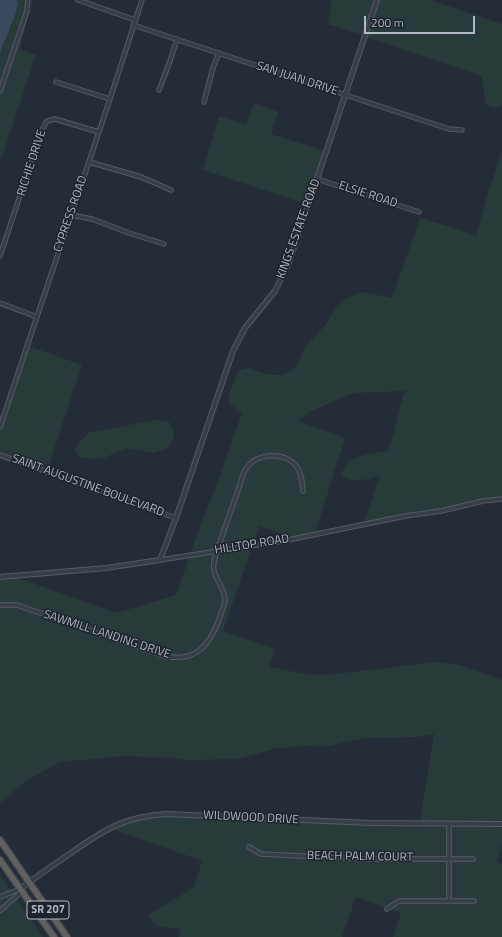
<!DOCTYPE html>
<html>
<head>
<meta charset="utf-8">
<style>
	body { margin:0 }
	#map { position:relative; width:502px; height:937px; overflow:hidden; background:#242c37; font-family:"Titillium Web",sans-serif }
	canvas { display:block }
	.scale { position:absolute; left:364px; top:16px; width:111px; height:18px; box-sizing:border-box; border:2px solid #b2b9c4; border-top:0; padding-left:5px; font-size:12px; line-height:14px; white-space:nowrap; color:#b2b9c4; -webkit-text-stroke:3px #1c232c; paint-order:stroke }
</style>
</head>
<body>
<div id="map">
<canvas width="502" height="937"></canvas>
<div class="scale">200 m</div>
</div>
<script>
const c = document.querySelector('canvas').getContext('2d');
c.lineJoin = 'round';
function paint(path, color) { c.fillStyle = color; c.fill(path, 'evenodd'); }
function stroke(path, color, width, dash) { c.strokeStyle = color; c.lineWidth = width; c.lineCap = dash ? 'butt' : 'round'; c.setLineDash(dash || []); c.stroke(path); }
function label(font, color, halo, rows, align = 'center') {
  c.font = font + ' "Titillium Web",sans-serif'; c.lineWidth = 3; c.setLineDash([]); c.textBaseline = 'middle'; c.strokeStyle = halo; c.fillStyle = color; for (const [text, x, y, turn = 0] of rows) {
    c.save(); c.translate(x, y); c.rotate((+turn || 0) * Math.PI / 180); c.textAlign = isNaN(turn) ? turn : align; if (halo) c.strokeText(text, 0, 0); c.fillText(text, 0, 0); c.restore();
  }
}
paint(new Path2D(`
	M 16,0 L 31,0 L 20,50 L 36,55 L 0,163 L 0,54 L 6,36 L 12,26 L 18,3 Z
	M 332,0 L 374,0 L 363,35 L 328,24 Z
	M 379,0 L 430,0 L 502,24 L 502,104 L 497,108 C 483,107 484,102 484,90 C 484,85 482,80 481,76 L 367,37 Z
	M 254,103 L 278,112 L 271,134 L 324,151 L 306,204 L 203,170 L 219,116 L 246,125 Z
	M 502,151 L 502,498 L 364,524 L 380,475 C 365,480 358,483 342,476 C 343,456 373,453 388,451 C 395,432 398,411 405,391 L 353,393 L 309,412 L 298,421 L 345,438 L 315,533 L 293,538 L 259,526 L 223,631 L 275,649 L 269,667 L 311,675 L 335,674 L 436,662 L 459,665 L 502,680 L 502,822 L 420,822 L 434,734 L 418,737 L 366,738 L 323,747 L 309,746 L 277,748 L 237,759 L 188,760 L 174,758 L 124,756 L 60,762 L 26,781 L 0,803 L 0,578 L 16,577 L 116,613 L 176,595 L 200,526 L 217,484 L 242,413 L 229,403 L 228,396 L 239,370 L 248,368 L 269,375 L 281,375 L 289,372 L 297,365 L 305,347 L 325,325 L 337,306 L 349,297 L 364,292 L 392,298 L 420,218 L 451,227 L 476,236 L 485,203 Z
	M 26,345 L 82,365 L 47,471 L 0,454 L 0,421 Z
	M 159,420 L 169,422 L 173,429 L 174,439 L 169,447 L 155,453 L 126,448 L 104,458 L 90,459 L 79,457 L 75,450 L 77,445 L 89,432 C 113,430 135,422 159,420 Z
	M 168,816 L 371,825 L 502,827 L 502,845 L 497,862 L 502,864 L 502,937 L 393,937 L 401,913 L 356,897 L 342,937 L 178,937 L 181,929 L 157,926 L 152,921 L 149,915 L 194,887 L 202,861 L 112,829 L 139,819 Z
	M 0,875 L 43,937 L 0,937 Z`), '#293a3a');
paint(new Path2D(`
	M 0,0 L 16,0 L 18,3 C 15,22 5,36 0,54 Z`), '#3b495e');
const minor = new Path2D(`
	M 78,0 L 135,20
	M 133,25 L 449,129 L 462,130
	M 56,82 L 110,99
	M 159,90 L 170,61 L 177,39
	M 0,91 L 27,11 L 28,0
	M 204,102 L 213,68 L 219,53
	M 89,162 L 141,177 L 171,190
	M 317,179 L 419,212
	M 71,215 L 92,219 L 129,233 L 164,244
	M 0,256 L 41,132 L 47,121 L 55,119 L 99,132
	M 0,303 L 37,317
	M 0,427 L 110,99 L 142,0
	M 0,455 L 176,518
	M 160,560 L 283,541 L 405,516 L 441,511 L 483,501 L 502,499
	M 0,605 L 17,605 L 164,656 C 196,663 210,645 220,617 C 221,612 225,605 225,600 C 225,586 211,577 214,562 C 216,551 221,541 224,530 C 231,511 238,491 244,472 C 247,467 250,463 255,460 C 268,453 288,454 297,467 C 302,474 302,482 303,491
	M 449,824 L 449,901
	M 249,847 L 261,854 L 363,859 L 473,859
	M 0,897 L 20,889
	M 387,909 L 399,901 L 474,901
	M 0,911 L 22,891`);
const tertiary = new Path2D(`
	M 0,577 L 106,568 L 160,560 L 176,518 L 233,351 L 245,328 L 275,291 L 288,265 L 377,0
	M 20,889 C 36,877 52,866 68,855 C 102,831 124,816 167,814 L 371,823 L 502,824`);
const trunk = new Path2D(`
	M 0,840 L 67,937
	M 0,860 L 54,937`);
stroke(minor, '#555c65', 5.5);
stroke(tertiary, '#555c65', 6);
stroke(trunk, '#424952', 8);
stroke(minor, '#373e48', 3.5);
stroke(tertiary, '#373e48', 4);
stroke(trunk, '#61605e', 5.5);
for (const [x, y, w] of [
	[48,910,42]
]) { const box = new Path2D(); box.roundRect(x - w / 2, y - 9, w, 18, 3); c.fillStyle = '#1c232c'; c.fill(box); stroke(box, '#b2b9c4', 1); }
label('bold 11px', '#b2b9c4', null, [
	["SR 207",48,910]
]);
label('12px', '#b2b9c4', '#1c232c', [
	["SAN JUAN DRIVE",297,79,18],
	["RICHIE DRIVE",32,163,-72],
	["ELSIE ROAD",368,195,18],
	["CYPRESS ROAD",71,214,-71],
	["KINGS ESTATE ROAD",299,229,-70],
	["SAINT AUGUSTINE BOULEVARD",88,486,20],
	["HILLTOP ROAD",252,545,-9],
	["SAWMILL LANDING DRIVE",107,635,18],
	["WILDWOOD DRIVE",251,818,3],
	["BEACH PALM COURT",360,857,1]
]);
</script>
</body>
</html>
